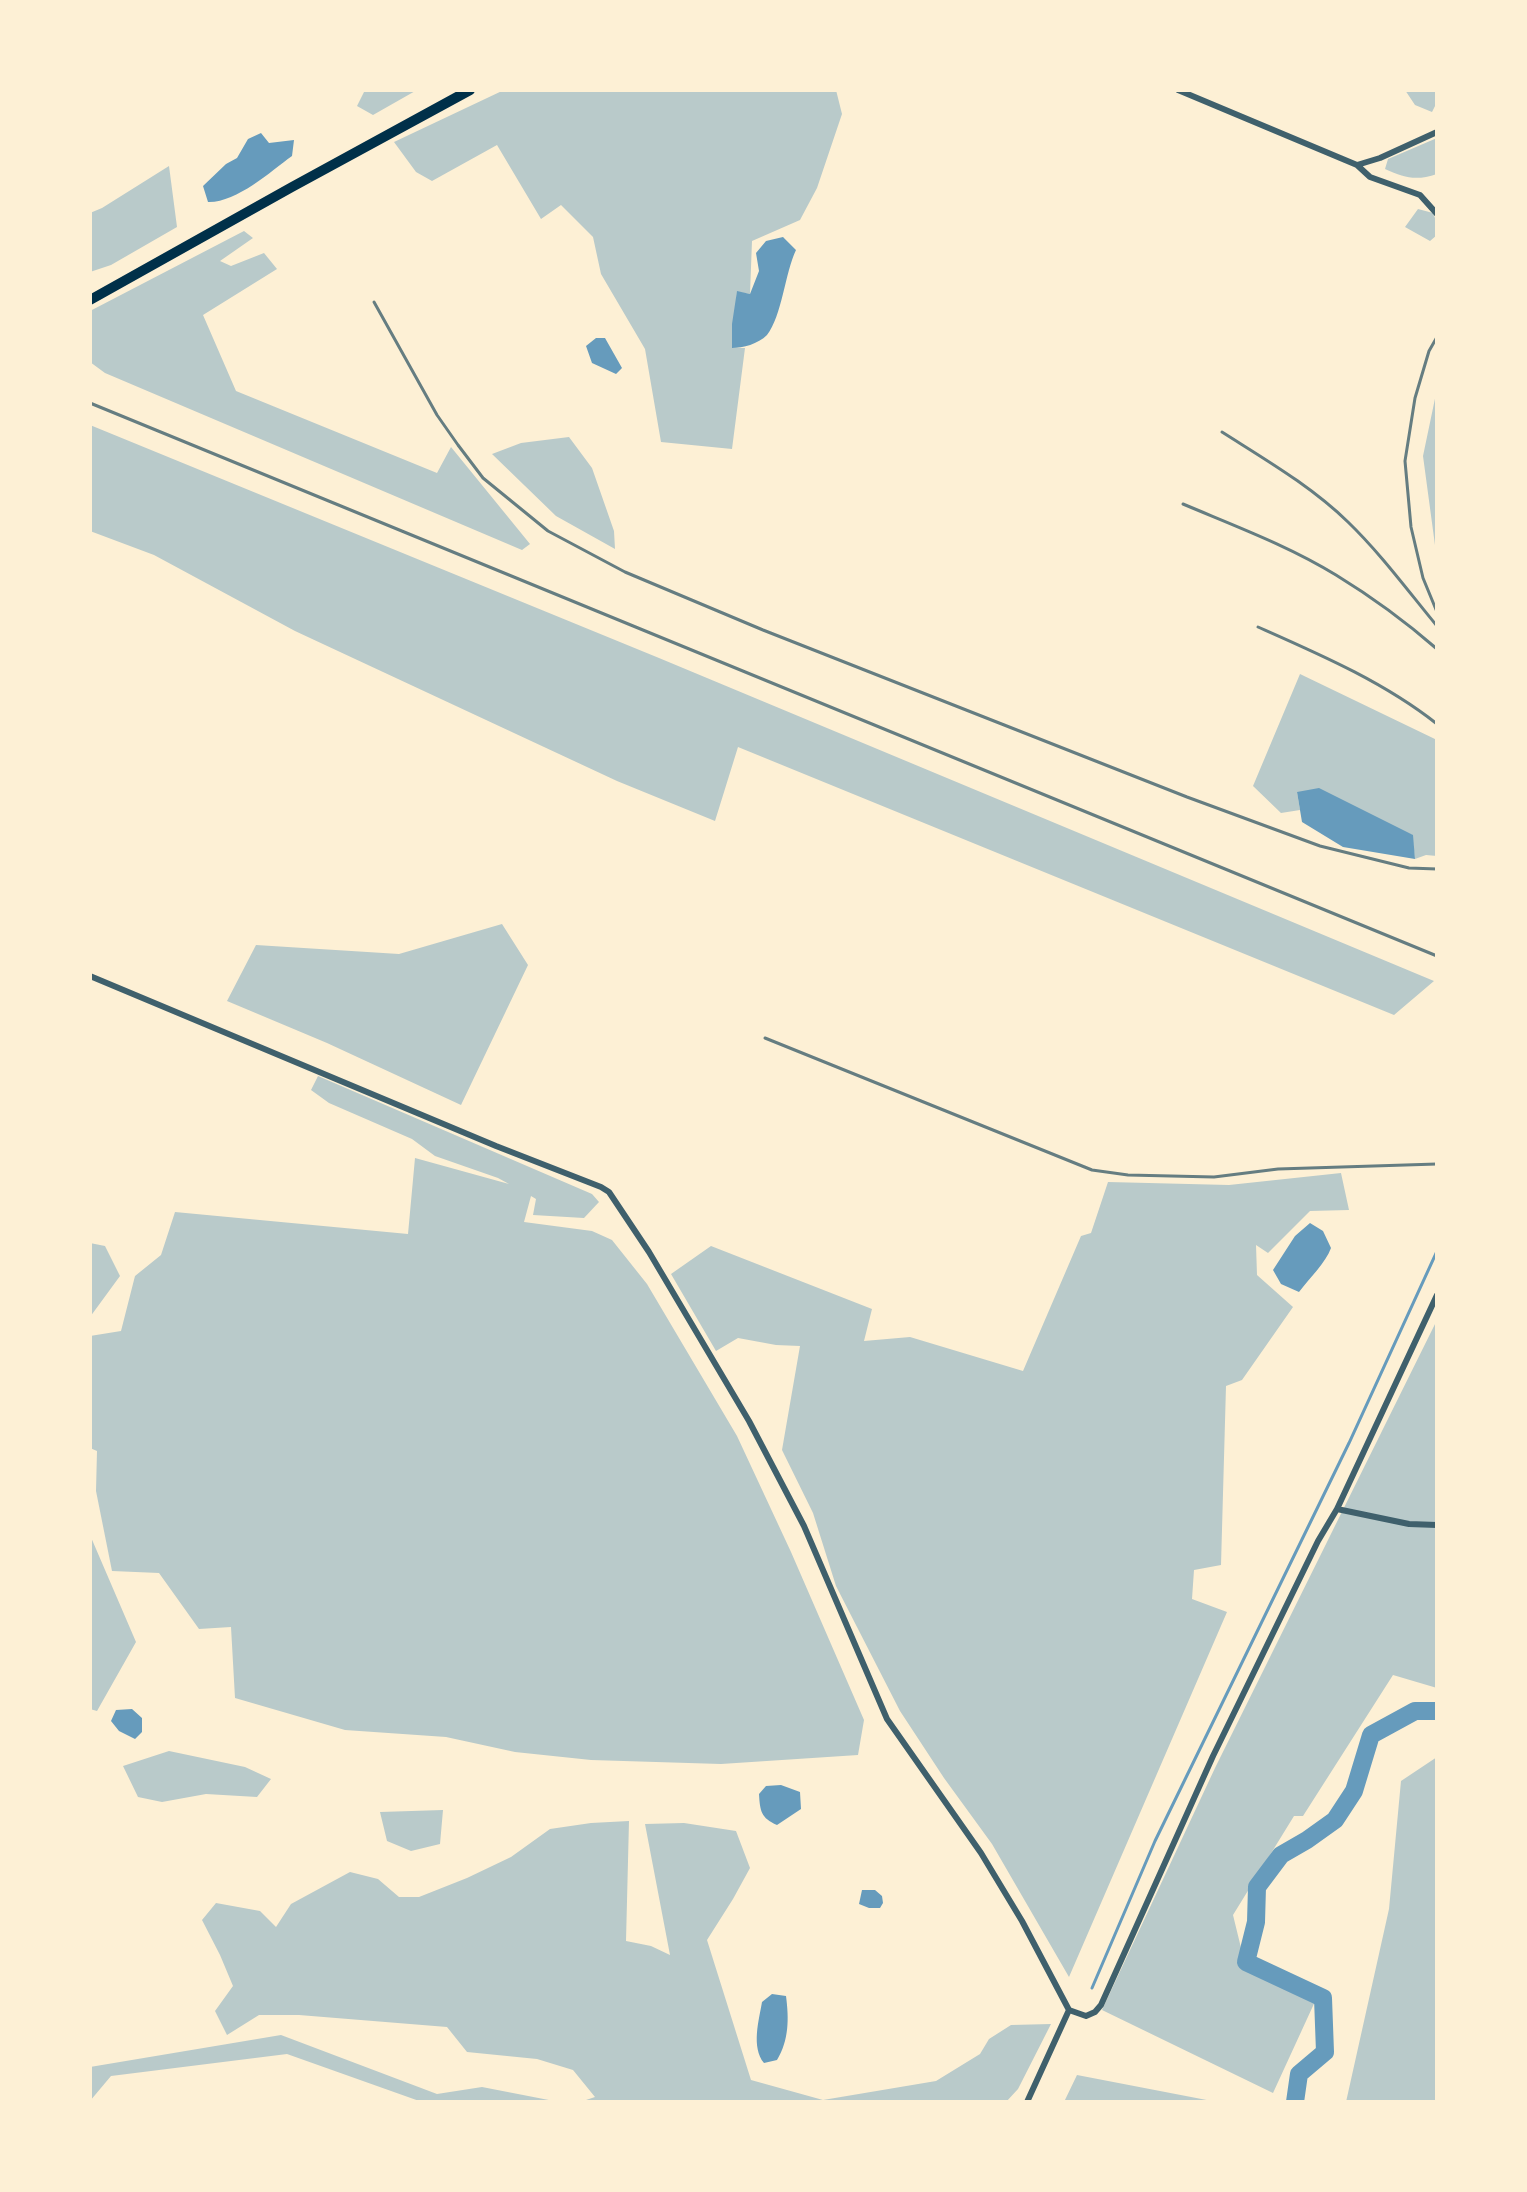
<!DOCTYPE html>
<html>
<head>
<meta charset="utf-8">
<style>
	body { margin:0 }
	#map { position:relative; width:1527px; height:2192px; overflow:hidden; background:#fdf0d5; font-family:"IBM Plex Serif",serif }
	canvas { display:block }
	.frame { position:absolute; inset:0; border:92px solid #fdf0d5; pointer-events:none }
</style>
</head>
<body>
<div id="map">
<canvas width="1527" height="2192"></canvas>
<div class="frame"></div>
</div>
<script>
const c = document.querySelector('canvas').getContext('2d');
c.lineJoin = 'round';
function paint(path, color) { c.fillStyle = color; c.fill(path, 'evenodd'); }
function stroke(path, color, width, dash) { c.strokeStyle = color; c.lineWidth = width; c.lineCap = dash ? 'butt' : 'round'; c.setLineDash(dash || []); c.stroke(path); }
paint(new Path2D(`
	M 365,90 L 417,90 L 373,115 L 357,106 Z
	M 504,90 L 836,90 L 842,114 L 817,188 L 800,220 L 752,241 L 750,294 L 737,292 L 732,348 L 745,348 L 732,449 L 661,442 L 645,349 L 601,274 L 593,237 L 561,205 L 541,219 L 497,145 L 432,181 L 416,172 L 394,142 Z
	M 1405,90 L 1437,90 L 1437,102 L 1432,112 L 1415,105 Z
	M 1437,138 L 1437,174 C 1416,181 1405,178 1385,169 L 1388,159 Z
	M 169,166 L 177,227 L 111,265 L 90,272 L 90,213 L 102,208 Z
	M 1418,209 L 1433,213 L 1437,223 L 1437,235 L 1430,241 L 1405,227 Z
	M 244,231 L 253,238 L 220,261 L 231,266 L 264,253 L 277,269 L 203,315 L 236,391 L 437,473 L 451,447 L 530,544 L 522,550 L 105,373 L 90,362 L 90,311 Z
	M 1437,389 L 1437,560 L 1423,456 Z
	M 90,425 L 659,658 L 1434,981 L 1394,1015 L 738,747 L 715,821 L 617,781 L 295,631 L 154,555 L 90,531 Z
	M 569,437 L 592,468 L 614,531 L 615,549 L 556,516 L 492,454 L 521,443 Z
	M 1300,674 L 1437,740 L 1437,856 L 1426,855 L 1415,859 L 1412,835 L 1297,792 L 1300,810 L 1281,813 L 1253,786 Z
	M 502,924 L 528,965 L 461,1105 L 327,1043 L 227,1001 L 256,945 L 399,954 Z
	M 318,1076 L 592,1194 L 599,1202 L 584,1218 L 533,1215 L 536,1199 L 531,1196 L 524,1222 L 592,1231 L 612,1240 L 647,1284 L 737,1436 L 791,1552 L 864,1720 L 858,1755 L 721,1764 L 591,1760 L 515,1752 L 446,1737 L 345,1730 L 235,1698 L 231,1627 L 199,1629 L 159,1573 L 112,1571 L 96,1491 L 97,1451 L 90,1448 L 90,1336 L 121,1331 L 135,1276 L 161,1255 L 175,1212 L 408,1234 L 415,1158 L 509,1184 L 498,1178 L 435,1156 L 412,1139 L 329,1103 L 311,1090 Z
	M 1341,1173 L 1349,1210 L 1310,1211 L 1268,1253 L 1256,1245 L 1257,1275 L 1293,1307 L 1242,1380 L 1226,1386 L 1221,1565 L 1194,1570 L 1192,1599 L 1227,1612 L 1069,1977 L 992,1844 L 944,1778 L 900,1711 L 836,1586 L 813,1513 L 782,1450 L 800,1346 L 776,1345 L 738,1338 L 716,1351 L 671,1274 L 711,1246 L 872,1309 L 864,1341 L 910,1337 L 1023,1371 L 1081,1236 L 1091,1233 L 1108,1182 L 1229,1185 Z
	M 90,1243 L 105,1246 L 120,1276 L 90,1317 Z
	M 1437,1320 L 1437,1688 L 1393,1675 L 1303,1816 L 1294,1816 L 1233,1915 L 1243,1956 L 1318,1995 L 1273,2093 L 1102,2010 L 1215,1768 Z
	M 90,1535 L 136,1642 L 97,1711 L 90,1709 Z
	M 169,1751 L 245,1767 L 271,1779 L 257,1797 L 206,1794 L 162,1802 L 138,1797 L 123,1766 Z
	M 1437,1757 L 1437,2102 L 1346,2102 L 1389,1909 L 1401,1781 Z
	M 443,1810 L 440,1844 L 411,1851 L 387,1841 L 380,1812 Z
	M 629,1821 L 626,1941 L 651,1946 L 670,1955 L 645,1824 L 684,1823 L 736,1831 L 750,1868 L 733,1899 L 707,1940 L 751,2080 L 823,2100 L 936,2081 L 980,2054 L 989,2039 L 1011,2025 L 1051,2024 L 1018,2089 L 1006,2102 L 580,2102 L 595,2097 L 573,2070 L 537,2059 L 467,2052 L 447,2027 L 299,2015 L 259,2015 L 227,2035 L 215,2011 L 233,1986 L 220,1955 L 202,1920 L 216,1903 L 260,1911 L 276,1927 L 291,1904 L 350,1872 L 378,1879 L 399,1897 L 419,1897 L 467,1878 L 511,1857 L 550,1829 L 591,1823 Z
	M 281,2035 L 437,2094 L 482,2087 L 559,2102 L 422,2102 L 287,2054 L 111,2076 L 90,2101 L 90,2067 Z
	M 1077,2075 L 1217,2102 L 1064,2102 Z`), '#b9caca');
paint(new Path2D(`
	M 261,133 L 269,143 L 294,140 L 292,156 C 270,172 236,203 208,202 L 203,186 L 226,164 L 237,158 L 248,139 Z
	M 783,237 L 796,250 C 785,273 782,316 767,335 C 758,344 743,348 732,348 L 732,324 L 737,291 L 750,294 L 759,271 L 756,253 L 766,241 Z
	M 596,338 L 605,338 L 622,368 L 616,374 L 592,363 L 586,346 Z
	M 1319,788 L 1413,835 L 1415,859 L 1343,847 L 1302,822 L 1297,792 Z
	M 1310,1223 L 1323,1231 L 1331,1248 C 1326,1262 1309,1279 1299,1292 L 1281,1284 L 1273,1270 L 1295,1236 Z
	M 132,1709 L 142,1718 L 142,1732 L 135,1739 L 119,1731 L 111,1721 L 116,1710 Z
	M 781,1785 L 800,1792 L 801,1809 L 777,1825 C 761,1818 760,1811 759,1794 L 766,1786 Z
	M 862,1890 L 875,1890 L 882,1896 L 883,1903 L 880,1908 L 869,1908 L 859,1904 Z
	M 772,1994 L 786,1996 C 789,2019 789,2040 777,2060 L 764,2063 C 751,2047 759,2020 762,2002 Z`), '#669bbc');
stroke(new Path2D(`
	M 1092,1988 L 1155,1841 L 1349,1443 L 1437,1251`), '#669bbc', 3);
stroke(new Path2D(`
	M 1295,2102 L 1299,2074 L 1325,2052 L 1323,1998 L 1246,1962 L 1256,1922 L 1257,1887 L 1281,1855 L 1307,1840 L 1335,1820 L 1354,1791 L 1371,1735 L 1415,1711 L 1437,1711`), '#669bbc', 18);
stroke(new Path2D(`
	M 1178,90 L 1357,165 L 1380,158 L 1437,132
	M 1357,165 L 1370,177 L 1420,195 L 1437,214
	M 90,976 L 496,1146 L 601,1187 L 609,1192 L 649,1252 L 749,1421 L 804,1526 L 887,1719 L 981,1853 L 1022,1921 L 1069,2010 L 1086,2016 L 1095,2012 L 1101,2005 L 1213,1756 L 1318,1541 L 1337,1509 L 1437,1295
	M 1337,1509 L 1409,1524 L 1437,1525
	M 1027,2102 L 1069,2010`), '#3f606c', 6);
stroke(new Path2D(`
	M 90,300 L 292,187 L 470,90`), '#003049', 10);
stroke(new Path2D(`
	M 374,302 L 437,415 L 458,445 L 483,478 L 548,531 L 625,572 L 763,630 L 1187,797 L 1320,846 L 1409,868 L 1437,869
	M 1437,337 L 1429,351 L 1415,398 L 1405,461 L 1411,527 L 1423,578 L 1437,612
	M 90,403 L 1437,956
	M 1222,432 C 1266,460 1311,486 1348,522 C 1381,554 1408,591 1437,626
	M 1183,504 C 1235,526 1289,546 1336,575 C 1372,597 1406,622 1437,649
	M 1258,627 C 1319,654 1384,682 1437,724
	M 765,1038 L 1092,1170 L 1128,1175 L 1214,1177 L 1278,1169 L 1437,1164`), '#657d81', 3);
</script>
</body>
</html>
